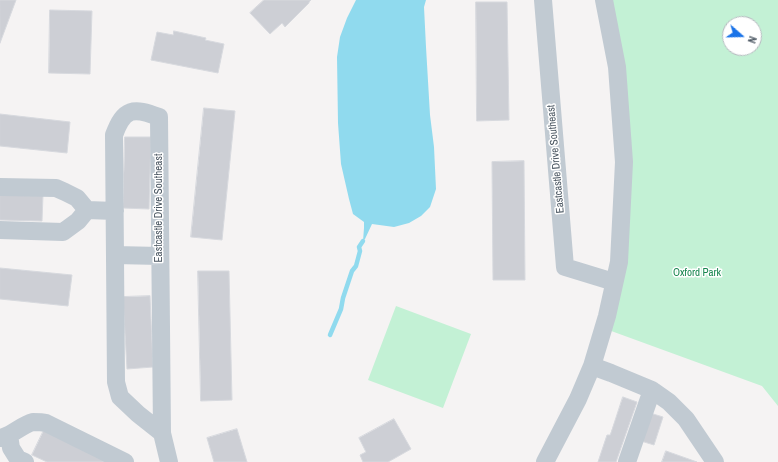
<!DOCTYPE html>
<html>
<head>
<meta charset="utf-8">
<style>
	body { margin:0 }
	#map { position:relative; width:778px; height:462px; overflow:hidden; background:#f5f3f3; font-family:"Archivo Narrow",sans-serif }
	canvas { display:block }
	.north { position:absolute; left:722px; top:16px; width:40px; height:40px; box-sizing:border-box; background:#fff; border:1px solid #b7bbc0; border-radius:50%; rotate:110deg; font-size:11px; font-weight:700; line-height:16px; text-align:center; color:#4a5661 }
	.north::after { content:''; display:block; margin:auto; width:14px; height:18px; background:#1a73e8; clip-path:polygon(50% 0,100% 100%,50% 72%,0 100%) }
</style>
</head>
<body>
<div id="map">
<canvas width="778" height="462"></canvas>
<div class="north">N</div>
</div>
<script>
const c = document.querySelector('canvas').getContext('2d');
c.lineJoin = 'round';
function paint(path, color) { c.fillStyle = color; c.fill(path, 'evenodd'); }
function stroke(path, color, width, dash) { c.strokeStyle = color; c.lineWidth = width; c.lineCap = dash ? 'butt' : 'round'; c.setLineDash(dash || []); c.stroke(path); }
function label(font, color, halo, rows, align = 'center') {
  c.font = font + ' "Archivo Narrow",sans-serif'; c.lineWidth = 3; c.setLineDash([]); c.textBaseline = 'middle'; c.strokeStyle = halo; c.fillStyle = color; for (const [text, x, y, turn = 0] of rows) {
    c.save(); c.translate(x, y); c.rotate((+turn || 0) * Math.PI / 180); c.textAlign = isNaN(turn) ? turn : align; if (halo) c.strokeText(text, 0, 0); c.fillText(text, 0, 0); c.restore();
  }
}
paint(new Path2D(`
	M 604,0 L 778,0 L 778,406 L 762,386 L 603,328 L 624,162 ZM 730,24 L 754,24 L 754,48 L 730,48 Z
	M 396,306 L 471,334 L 443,408 L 368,380 Z`), '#c3f1d5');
paint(new Path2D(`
	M 356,0 L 426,0 L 424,7 L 426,47 L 430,115 L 434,147 L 436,189 L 430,207 L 421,216 L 409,223 L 394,227 L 372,224 L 365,239 L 363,241 L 364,228 L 364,222 L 353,214 L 349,199 L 341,164 L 338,123 L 337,57 L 340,37 L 347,18 Z`), '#90daee');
stroke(new Path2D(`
	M 330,335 L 341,309 L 343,298 L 352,271 L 356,266 L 360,251 L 359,247 L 363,241`), '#90daee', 4.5);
const building = new Path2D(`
	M 0,0 L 16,0 L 0,43 Z
	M 264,0 L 311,0 L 309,2 L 309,3 L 285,27 L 282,23 L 270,34 L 250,13 Z
	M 476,2 L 507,2 L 509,120 L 477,121 Z
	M 50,10 L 92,11 L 90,74 L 49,73 Z
	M 174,31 L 206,38 L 205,40 L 224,44 L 218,73 L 151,60 L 157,32 L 173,35 Z
	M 204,108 L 235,111 L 222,240 L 191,237 Z
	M 0,114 L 70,122 L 67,153 L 0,146 Z
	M 125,137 L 151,137 L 149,209 L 123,208 Z
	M 524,161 L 525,280 L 493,280 L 492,162 Z
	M 0,194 L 43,195 L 42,221 L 0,220 Z
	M 0,268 L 72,275 L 68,306 L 0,299 Z
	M 198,271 L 229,271 L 232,400 L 201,401 Z
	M 150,296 L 153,367 L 127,369 L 123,297 Z
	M 623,397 L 637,402 L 616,462 L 598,462 L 607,435 L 610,435 Z
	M 650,413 L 663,417 L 654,445 L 641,441 Z
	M 394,419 L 411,449 L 388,462 L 363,462 L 360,455 L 366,452 L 359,438 Z
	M 237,429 L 247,462 L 214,462 L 207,438 Z
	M 44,430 L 108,462 L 47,462 L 32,455 Z
	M 666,451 L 697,462 L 662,462 Z`);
paint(building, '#cdcfd5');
stroke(building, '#d7d9de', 1);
stroke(new Path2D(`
	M 543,0 L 565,267 L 614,282
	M 0,187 L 56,188 L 65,192 L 77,198 L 87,210 L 115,211
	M 0,230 L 63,232 L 78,221 L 87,210
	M 115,255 L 160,256
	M 592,366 L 611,373 L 652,390 L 627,462
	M 652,390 L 669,402 L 686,419 L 715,462
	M 162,433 L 138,414 L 120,397 L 116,382 L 114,135 C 124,108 133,107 159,117 L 162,433 L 169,462
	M 9,435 L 11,448 L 18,459 L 25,462
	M 0,438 C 12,436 21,425 33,422 C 37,422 42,422 46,423 L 125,462
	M 545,462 L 578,399 L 592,366 L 607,316 L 619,262 L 624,162 L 617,67 L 604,0`), '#c1cad2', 18);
label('11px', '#4a5661', '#fff', [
	["Eastcastle Drive Southeast",556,159,-95],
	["Eastcastle Drive Southeast",159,208,-90]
]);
label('11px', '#17864f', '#fff', [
	["Oxford Park",697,273]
]);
</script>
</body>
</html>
